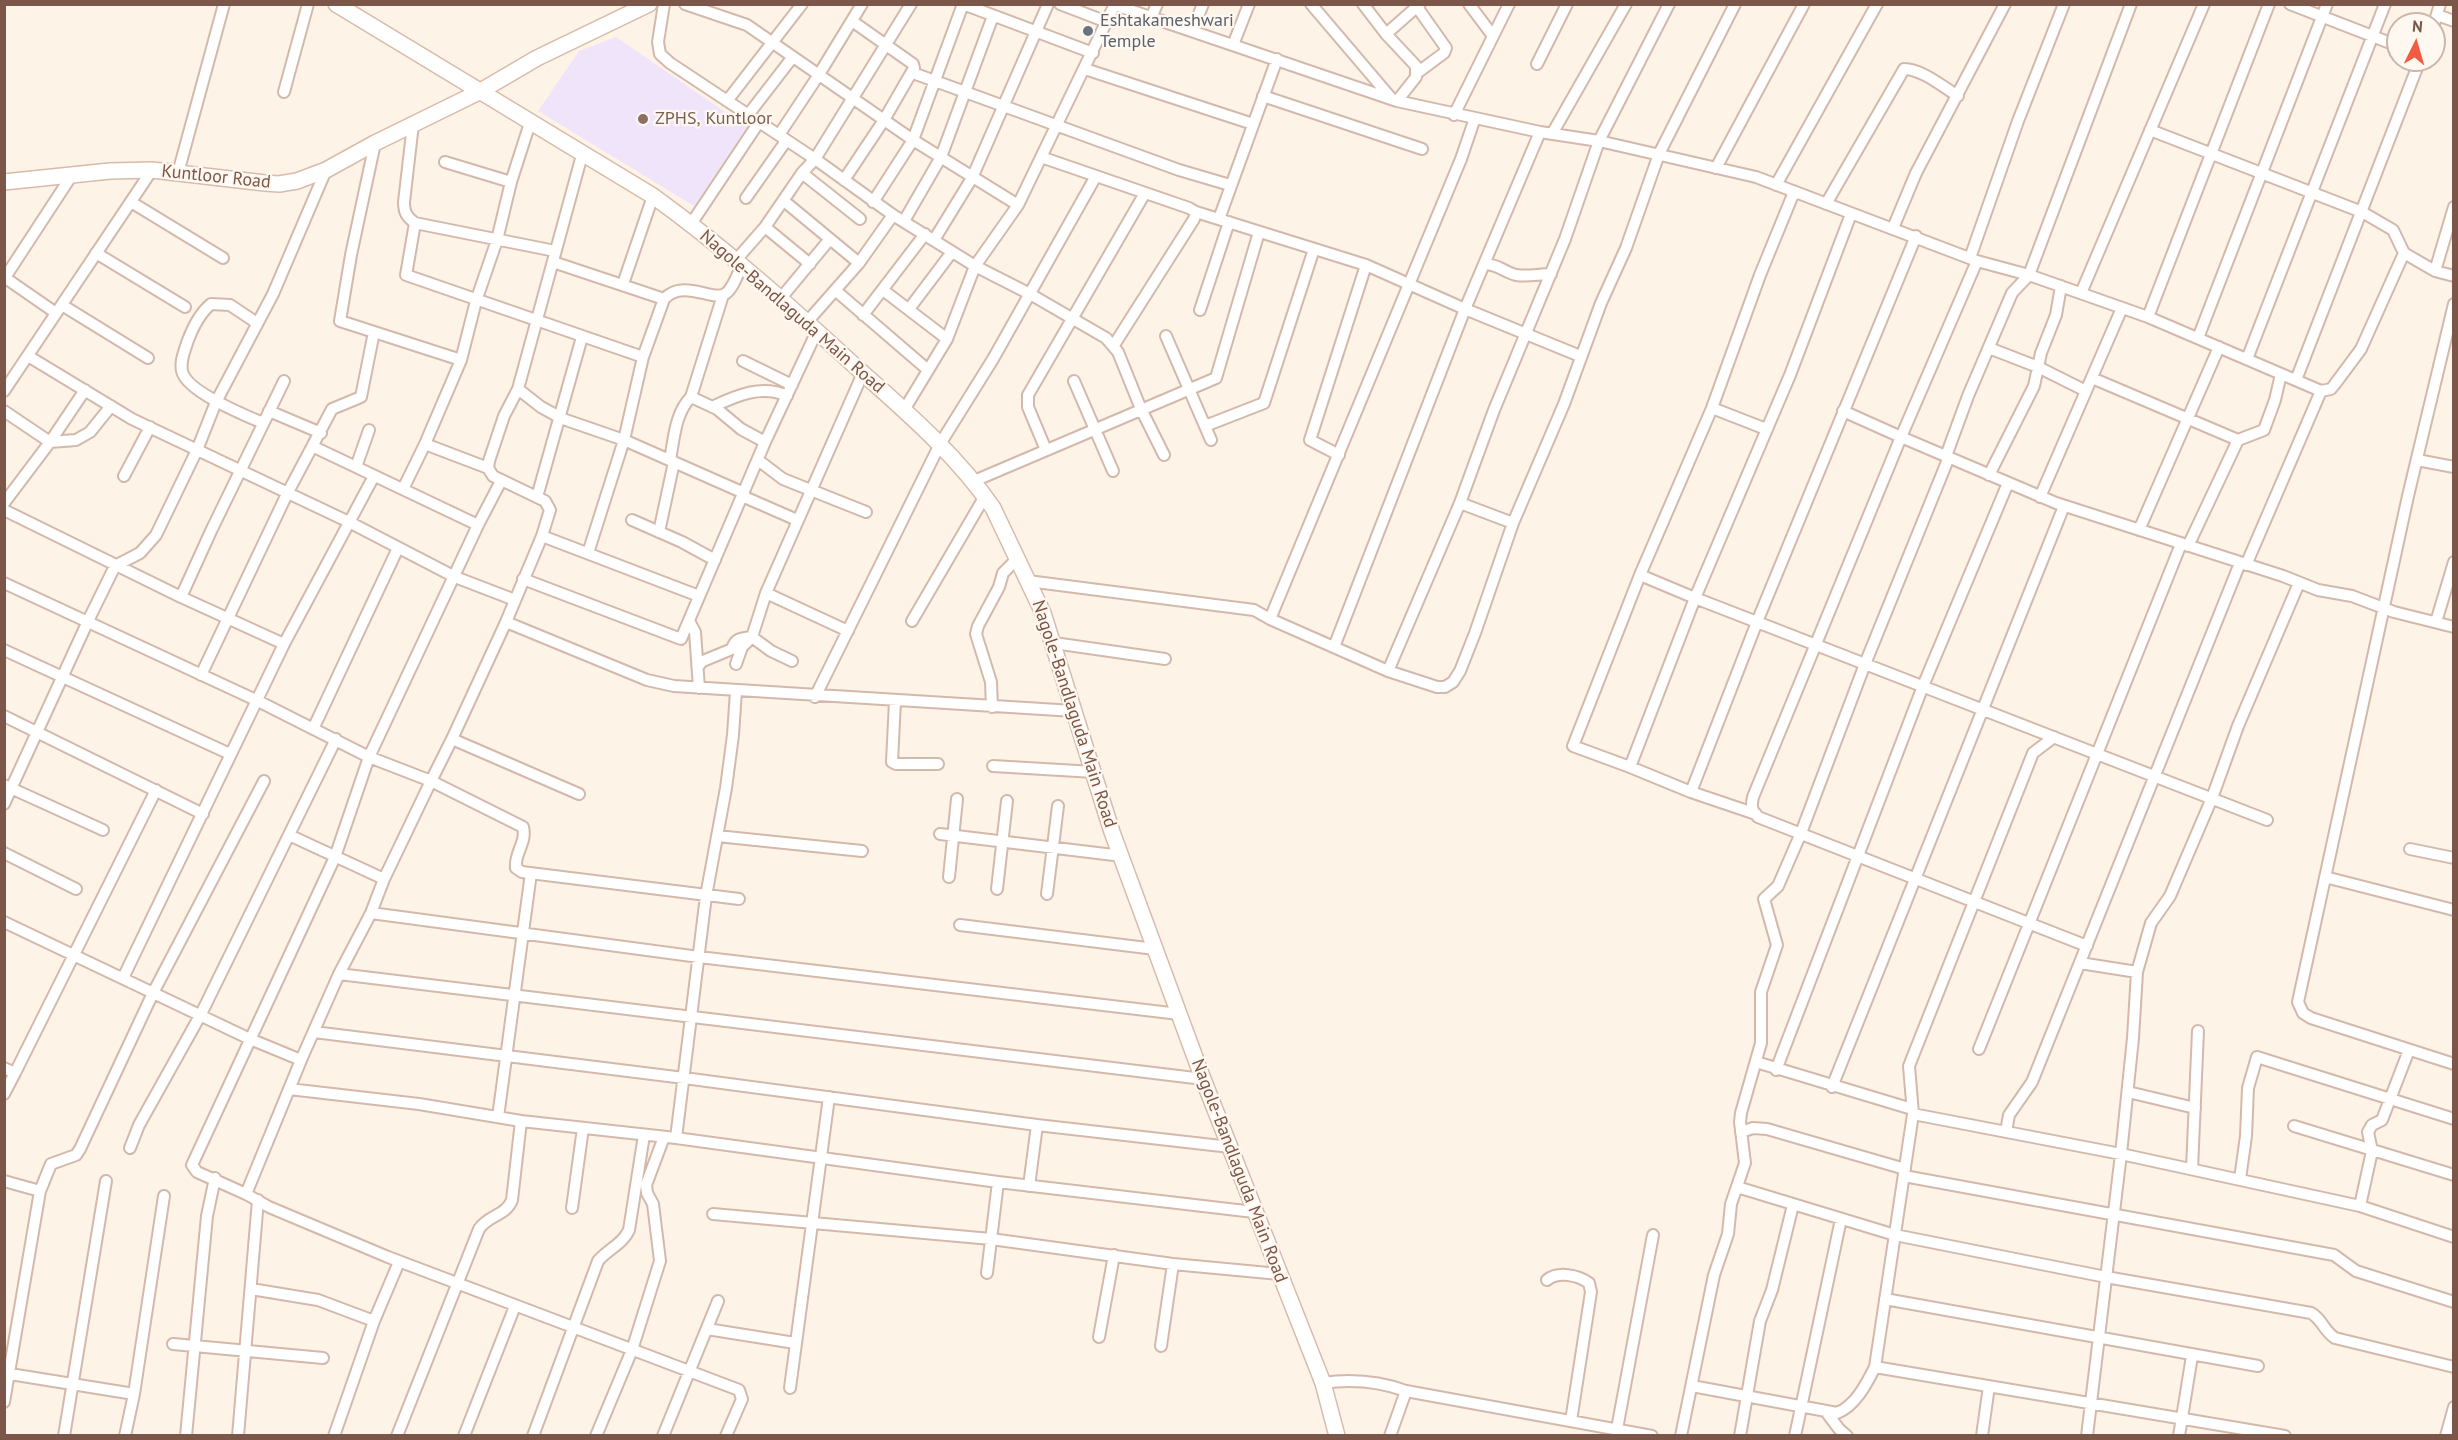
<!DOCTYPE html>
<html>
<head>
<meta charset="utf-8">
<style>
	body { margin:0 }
	#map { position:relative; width:2458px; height:1440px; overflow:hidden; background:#fef3e7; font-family:"PT Sans",sans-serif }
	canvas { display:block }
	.frame { position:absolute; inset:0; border:6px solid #7c5648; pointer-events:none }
	.north { position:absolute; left:2386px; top:12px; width:60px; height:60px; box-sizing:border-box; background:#fff8f0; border:2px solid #cbb7ad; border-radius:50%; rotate:5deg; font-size:16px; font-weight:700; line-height:24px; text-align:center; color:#7c5648 }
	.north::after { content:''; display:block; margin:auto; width:21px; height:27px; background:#f45941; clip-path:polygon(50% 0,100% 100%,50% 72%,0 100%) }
</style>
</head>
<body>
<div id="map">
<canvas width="2458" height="1440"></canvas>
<div class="frame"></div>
<div class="north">N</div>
</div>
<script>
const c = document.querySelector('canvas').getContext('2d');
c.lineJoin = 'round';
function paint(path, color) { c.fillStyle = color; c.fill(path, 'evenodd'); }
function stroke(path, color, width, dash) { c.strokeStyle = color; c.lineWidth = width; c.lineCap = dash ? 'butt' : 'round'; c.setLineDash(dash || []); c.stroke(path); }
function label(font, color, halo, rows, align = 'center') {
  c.font = font + ' "PT Sans",sans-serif'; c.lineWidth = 4.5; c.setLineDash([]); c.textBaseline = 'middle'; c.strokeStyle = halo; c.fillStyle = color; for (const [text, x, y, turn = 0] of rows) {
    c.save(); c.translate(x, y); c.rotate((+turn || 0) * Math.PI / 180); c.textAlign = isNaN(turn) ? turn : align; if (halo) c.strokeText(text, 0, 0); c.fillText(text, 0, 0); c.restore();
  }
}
paint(new Path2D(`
	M 616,37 L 747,127 L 694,206 L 538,111 L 579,51 Z`), '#f0e4fb');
const street = new Path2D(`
	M 664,4 L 658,42 L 660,54 L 670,63 L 815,159 L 893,215 L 975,266 L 1030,294 L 1106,338 L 1118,352 L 1141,409 L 1164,455
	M 685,4 L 747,25 L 913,140 L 1018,205
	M 963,4 L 1093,53
	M 1060,4 L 1107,22
	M 1311,4 L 1391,98
	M 1363,4 L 1386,34 L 1416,66 L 1416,77 L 1397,101
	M 1469,4 L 1493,36
	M 2290,4 L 2398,46
	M 1115,5 L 1397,101 L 1540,132 L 1599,141 L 1756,177 L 1977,261 L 2029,275 L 2148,317 L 2321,391 L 2331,389 L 2335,384 L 2361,349 L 2404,253
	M 2437,15 L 2454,21
	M 1151,18 L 1157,4
	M 2434,24 L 2440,4
	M 1192,31 L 1203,4
	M 1386,34 L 1420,4
	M 1233,45 L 1249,4
	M 1537,64 L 1567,4
	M 1085,69 L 1253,124
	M 913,73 L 1179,170 L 1230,185
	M 1417,73 L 1444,53 L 1446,48 L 1417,7
	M 284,92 L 308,4
	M 1263,96 L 1422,149
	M 727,101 L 802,4
	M 748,115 L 792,58
	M 1454,115 L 1509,4
	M 413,124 L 404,202 C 404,213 407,217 415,223 L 555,251
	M 2150,130 L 2362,212 L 2393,230 L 2404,253 L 2435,271 L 2454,276
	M 1552,134 L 1626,4
	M 779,135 L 818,76 L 862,4
	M 375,143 L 351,255 L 340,321 L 461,360
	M 582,155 L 518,389 L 504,416 L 489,461 L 488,468 L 493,476 L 545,501 L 550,510 L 542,536 L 506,622 L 647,680 L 674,686 L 1074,711
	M 1041,157 L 1189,208 L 1196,212 L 1194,219 L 1114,345
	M 445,162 L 511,182
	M 1716,168 L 1804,4
	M 178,173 L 224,4
	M 802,173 L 860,219
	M 844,180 L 884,120 L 914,68 L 913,64 L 852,21
	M 1776,185 L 1877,4
	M 746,198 L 786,141
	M 784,201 L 859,263
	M 131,202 L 223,258
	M 873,202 L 913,140 L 963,4
	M 1826,204 L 1904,69 C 1922,69 1943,87 1958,96
	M 1196,212 L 1366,265 L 1465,309 L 1580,356
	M 1851,214 L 1790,375 L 1695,598 L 2267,820
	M 1219,219 L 1277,59
	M 904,221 L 941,157 L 993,16
	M 415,223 L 406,275 L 643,357
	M 691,224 L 759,122
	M 765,227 L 810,264
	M 1893,228 L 1916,173 L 2005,4
	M 934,240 L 972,178 L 1048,4
	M 96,253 L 185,307
	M 1970,258 L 2018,121 L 2064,4
	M 736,260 L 765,227 L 802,173 L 815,159 L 911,4
	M 553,262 L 664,299
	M 1484,264 C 1498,264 1504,272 1516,275 C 1528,277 1539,274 1551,274
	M 2435,271 L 2454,207
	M 4,277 L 56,313
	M 4,279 L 72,175
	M 623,284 L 653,196
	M 835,290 L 928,370
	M 883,290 L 947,339
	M 2081,293 L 2204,4
	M 723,295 L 691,397 L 717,409 L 741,429 L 765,442
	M 781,298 L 830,239
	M 2454,304 L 2408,496 L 2298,1002 L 2303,1013 L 2311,1018 L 2454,1064
	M 62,305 L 148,358
	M 909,309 L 952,252
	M 1200,310 L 1229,222
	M 863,315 L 925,234
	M 2148,317 L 2269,4
	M 807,322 L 859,263 L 893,215
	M 257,323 L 230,305 L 211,304 C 200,313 192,329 187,343 C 184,353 180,361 182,371 C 186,391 244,415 263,423
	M 1166,336 L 1211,440
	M 2198,338 L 2327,4
	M 1989,348 L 2038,367 L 2086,391
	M 28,356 L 132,419 L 349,522 L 455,577 L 515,600
	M 2247,359 L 2385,4
	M 743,361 L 792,385
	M 2092,378 L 2238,440 L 2264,430 L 2275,400 L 2281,374
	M 2296,380 L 2420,60
	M 1074,381 L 1113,471
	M 518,389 L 541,407 L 563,419 L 624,440 L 744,493
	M 4,391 L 152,170
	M 712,407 C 736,396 761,384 787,396
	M 1712,408 L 1766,429
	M 904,410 L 947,339 L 975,266 L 1018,205 L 1115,4
	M 4,411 L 50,442 L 76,440 L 90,432 L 111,406
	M 269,411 L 321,433
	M 1843,411 L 1901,437 L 1977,261
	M 1205,426 L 1264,403 L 1314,249
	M 425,444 L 488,468
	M 314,447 L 478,525
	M 1046,450 L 1028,407 L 1028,395 L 1145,193
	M 1339,455 L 1310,440 L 1366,265
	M 1946,456 L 1968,396 L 2012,293 L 2029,275 L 2131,4
	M 670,460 C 674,439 675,413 691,397
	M 758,460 L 783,479 L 866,512
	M 2417,460 L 2454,467
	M 356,467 L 369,430
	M 1989,475 L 2034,386 L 2041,353 L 2056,315 L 2061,286
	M 124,476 L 150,427
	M 501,481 L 478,525 L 369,757 L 335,857 L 192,1165 L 197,1172 L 246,1194 L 269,1207 L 388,1257 L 739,1390 L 742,1399 L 726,1436
	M 974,481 L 1216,378 L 1259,232
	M 403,489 L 425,444 L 461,360 L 476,301 L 497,240 L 511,182 L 530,123
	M 742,496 L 797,520
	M 537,497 L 582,337
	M 2040,497 L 2122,308
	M 4,503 L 50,442 L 85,390
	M 1460,503 L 1513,523
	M 4,510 L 181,597 L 211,531 L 284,381
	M 632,520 L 682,542 L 715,560
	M 2139,530 L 2219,347
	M 659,532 L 674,462
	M 542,536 L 699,596
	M 2188,546 L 2238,440
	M 588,553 L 624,440 L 643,357 L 664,299 C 683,278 713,302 725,294 C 733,289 738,273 742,265
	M 2246,565 L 2321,391
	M 1640,575 L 1695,598 L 1630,767 L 1691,792 L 1757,622 L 1916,236
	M 523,579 L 681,639 L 765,442 L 817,331
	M 1028,581 L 1254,610 L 1270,619 L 1388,671 L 1437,687 L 1445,687 L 1453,682 L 1460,671 L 1475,633 L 1513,523 L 1564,404 L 1601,303 L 1626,248 L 1659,154 L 1735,4
	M 4,583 L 258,701 L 369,757 L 431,781 L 452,739
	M 766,593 L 848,631
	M 181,597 L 284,644
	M 1270,619 L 1461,159 L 1475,118
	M 689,621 L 695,632 L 699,688
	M 912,621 L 985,496
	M 506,622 L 452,739 L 579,794
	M 2436,622 L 2454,562
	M 1054,643 L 1165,659
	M 1334,647 L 1465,309 L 1540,132
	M 4,650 L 230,754
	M 736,664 L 742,647 L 752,637 L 766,593 L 863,373
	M 698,666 L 703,661 L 732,649 C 735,638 742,638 752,637 L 771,651 L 792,661
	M 1388,671 L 1460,503 L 1494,410 L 1565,239 L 1599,141 L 1669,4
	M 201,675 L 287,494 L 332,409 L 361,397 L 374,332
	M 815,697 L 940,444 L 993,359 L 1096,176
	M 895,701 L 892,762 L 896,764 L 938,764
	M 992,707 L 991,682 L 976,634 L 978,626 L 999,587 L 1003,573 L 1018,558
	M 4,716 L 203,814
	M 313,729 L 398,548
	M 993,766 L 1094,772
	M 1630,767 L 1573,746 L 1640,575 L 1712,408 L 1760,275 L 1794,192
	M 4,785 L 103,830
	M 1691,792 L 1756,814
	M 4,804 L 88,621 L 115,566 L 140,553 L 156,535 L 197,450 L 216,402 L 273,294 L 326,170
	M 940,834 L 1122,856
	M 289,835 L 384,879
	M 717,836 L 862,851
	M 2410,849 L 2454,858
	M 4,853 L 76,889
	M 949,877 L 957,799
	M 2325,877 L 2454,910
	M 997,889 L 1007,801
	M 1047,894 L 1058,806
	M 371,913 L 699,957 L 1179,1014
	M 4,922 L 250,1039 L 301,1060
	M 960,925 L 1155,949
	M 2087,946 L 1758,817 C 1751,810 1751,806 1753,797 L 1901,437 L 2056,503 L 2283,576 L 2318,590 L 2352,596 L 2394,612 L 2454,627
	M 2080,963 L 2137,972
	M 339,974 L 1203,1079
	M 123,978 L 284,644 L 374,476
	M 314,1032 L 684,1078 L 1037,1125 L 1230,1147
	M 1979,1049 L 2181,544
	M 1756,1062 L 1912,1109
	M 4,1068 L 15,1073 L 156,790
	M 1776,1070 L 1923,686 L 2008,483
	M 1832,1087 L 2064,506
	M 289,1089 L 419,1104 L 521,1121 L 676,1138 L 998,1182 L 1254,1212
	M 2128,1092 L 2195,1108
	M 4,1094 L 15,1073
	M 1913,1114 L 2121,1154 L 2337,1201 L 2360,1206 L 2454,1237
	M 498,1117 L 531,873
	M 2294,1126 L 2454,1175
	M 1741,1132 L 1753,1128 L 1767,1129 L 1905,1169
	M 2006,1132 L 2009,1115 L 2032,1082 L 2240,563
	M 676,1138 L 706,896 L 726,788 L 733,735 L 736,691
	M 130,1148 L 139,1125 L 201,1014 L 336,739
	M 2192,1169 L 2198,1031
	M 1904,1176 L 2334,1255 L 2356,1271 L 2454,1302
	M 2240,1179 L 2246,1136 L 2248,1088 L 2257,1057 L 2454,1119
	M 4,1181 L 40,1191
	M 1029,1186 L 1037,1125
	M 1737,1187 L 1895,1235 L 2106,1277 L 2311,1313 C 2322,1319 2324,1331 2335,1338 L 2454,1367
	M 246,1194 L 301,1060 L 339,974 L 371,913 L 384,879 L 431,781 L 523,827 C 527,843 514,853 516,868 L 522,872 L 739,899
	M 2360,1206 L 2372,1151 L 2368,1132 L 2372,1125 L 2382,1120 L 2409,1050
	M 572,1208 L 583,1128
	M 713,1214 L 991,1239 L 1173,1264 L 1279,1274
	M 987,1273 L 998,1182
	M 1547,1280 C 1558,1271 1578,1275 1589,1283 L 1591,1292 L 1571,1421
	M 251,1289 L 318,1300 L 374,1321
	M 1885,1299 L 2258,1366
	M 707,1329 L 795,1343
	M 1099,1337 L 1114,1255
	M 173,1344 L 323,1358
	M 1161,1346 L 1173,1264
	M 1875,1367 L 2285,1436
	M 4,1373 L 134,1394
	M 1323,1383 C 1351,1379 1378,1381 1406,1391 L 1652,1436
	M 1692,1386 L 1837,1413 C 1855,1406 1866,1385 1875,1367 L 1913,1114 L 1909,1066 L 2033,753 L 2054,737
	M 790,1388 L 829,1097
	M 4,1402 L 40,1191 L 51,1164 L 76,1155 L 80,1149 L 153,993 L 264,781
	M 1827,1413 L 1839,1429 L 1847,1436
	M 1617,1429 L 1653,1235
	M 64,1436 L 106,1181
	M 125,1436 L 134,1394 L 164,1196
	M 186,1436 L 207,1216 L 215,1178
	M 238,1436 L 258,1200
	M 334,1436 L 374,1321 L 399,1262
	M 397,1436 L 479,1229 C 488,1215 506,1216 512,1200 L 521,1121
	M 464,1436 L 515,1306
	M 533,1436 L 598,1261 C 608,1249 623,1244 629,1230 L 644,1135
	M 596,1436 L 632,1350 L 660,1261 L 653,1204 L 647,1193 L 646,1185 L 664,1137
	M 663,1436 L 718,1301
	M 1390,1436 L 1406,1391
	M 1681,1436 L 1714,1275 L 1728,1234 L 1731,1204 L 1745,1163 L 1740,1122 L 1741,1113 L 1761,1043 L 1761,992 L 1777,945 L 1764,899 L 1778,886 L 1801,833 L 1865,664 L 1949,457
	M 1740,1436 L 1760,1321 L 1772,1290 L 1793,1205
	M 1795,1436 L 1841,1219
	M 1982,1436 L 1989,1386
	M 2087,1436 L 2121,1154 L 2133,1038 L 2137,972 L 2151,923 L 2170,896 L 2212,798 L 2238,726 L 2299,583
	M 2179,1436 L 2192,1356
	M 2446,1436 L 2454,1407`);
const secondary = new Path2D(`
	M 336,4 L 653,196 C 725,248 791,307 856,367 C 905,411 956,454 993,508 L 1043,613 L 1112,832 L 1203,1079 L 1323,1383 L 1337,1436
	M 4,182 L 110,171 L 152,170 L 265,183 L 279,184 L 297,181 L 326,170 L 375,143 L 479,92 L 537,58 L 649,4`);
stroke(street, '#d3b9ab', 14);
stroke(secondary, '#d8bbaa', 18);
stroke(street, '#fff', 10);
stroke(secondary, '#fff', 15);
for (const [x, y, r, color] of [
	[1088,31,6,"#6b7280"],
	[643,119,6,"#8d6e63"]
]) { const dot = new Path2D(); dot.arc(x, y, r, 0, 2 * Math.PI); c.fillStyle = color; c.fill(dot); stroke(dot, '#fff8f0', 2); }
label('18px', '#5b616d', '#fff8f0', [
	["Eshtakameshwari",1100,21],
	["Temple",1100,42]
], 'left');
label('18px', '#785e54', '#fff8f0', [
	["ZPHS, Kuntloor",655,119]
], 'left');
label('18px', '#7c5648', '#fff8f0', [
	["Kuntloor Road",216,177,6],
	["Nagole-Bandlaguda Main Road",792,312,41],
	["Nagole-Bandlaguda Main Road",1074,714,72],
	["Nagole-Bandlaguda Main Road",1239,1171,69]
]);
</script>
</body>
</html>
